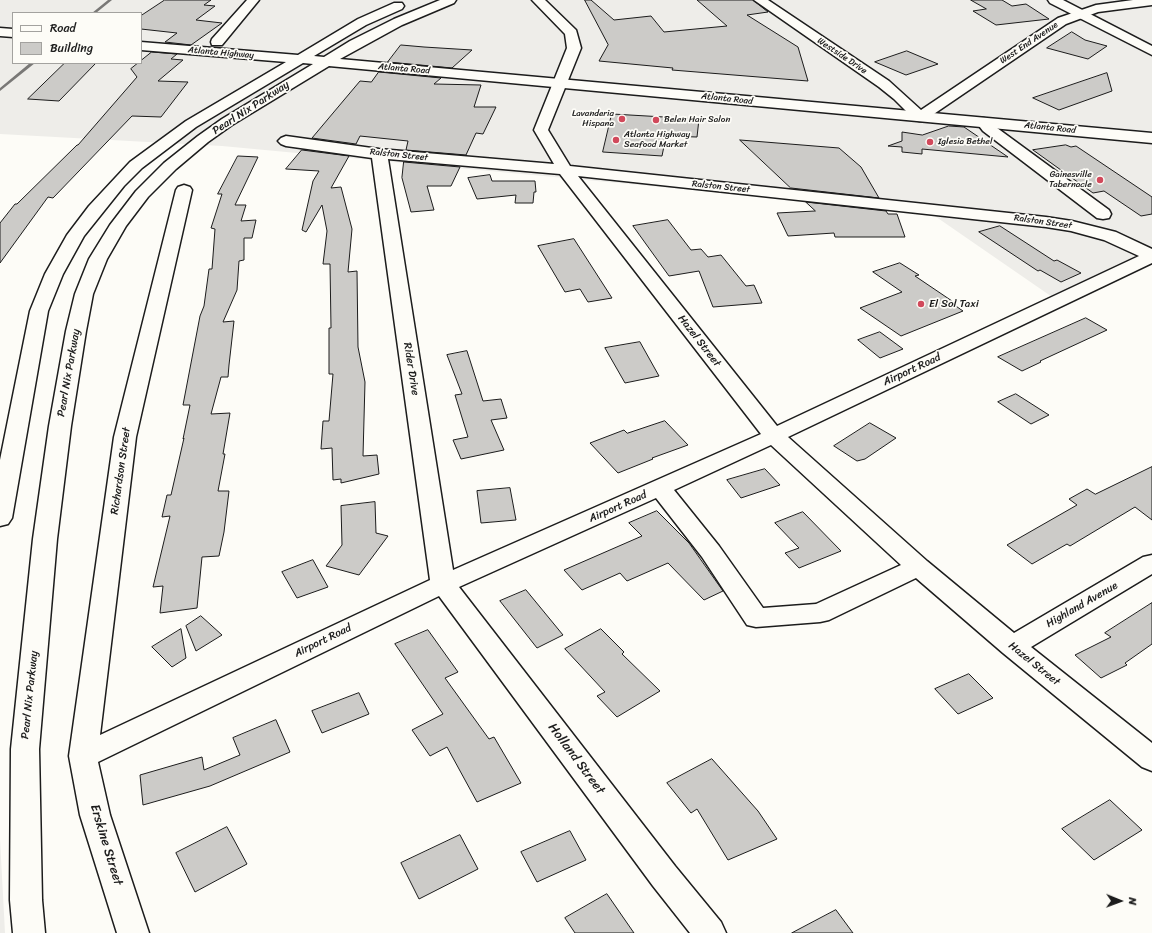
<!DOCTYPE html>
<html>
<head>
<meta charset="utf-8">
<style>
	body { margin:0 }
	#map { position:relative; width:1152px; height:933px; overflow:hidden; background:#fdfcf7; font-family:Sriracha,sans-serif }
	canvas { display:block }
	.legend { position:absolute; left:12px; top:12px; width:130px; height:52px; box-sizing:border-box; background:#fdfcf7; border:1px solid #a3a29f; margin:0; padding:5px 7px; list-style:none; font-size:12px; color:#1c1c1c }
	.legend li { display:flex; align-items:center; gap:8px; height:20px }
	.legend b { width:20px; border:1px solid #a3a29f }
	.north { position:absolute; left:1100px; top:881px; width:40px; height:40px; -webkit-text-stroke:3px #fdfcf7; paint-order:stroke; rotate:91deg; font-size:11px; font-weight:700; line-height:16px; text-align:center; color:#1c1c1c }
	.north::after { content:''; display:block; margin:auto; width:14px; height:18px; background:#1c1c1c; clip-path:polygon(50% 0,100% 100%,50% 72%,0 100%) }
</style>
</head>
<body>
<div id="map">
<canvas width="1152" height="933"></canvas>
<ul class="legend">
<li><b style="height:5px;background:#fdfcf7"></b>Road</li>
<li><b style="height:11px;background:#cccbc8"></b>Building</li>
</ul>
<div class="north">N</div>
</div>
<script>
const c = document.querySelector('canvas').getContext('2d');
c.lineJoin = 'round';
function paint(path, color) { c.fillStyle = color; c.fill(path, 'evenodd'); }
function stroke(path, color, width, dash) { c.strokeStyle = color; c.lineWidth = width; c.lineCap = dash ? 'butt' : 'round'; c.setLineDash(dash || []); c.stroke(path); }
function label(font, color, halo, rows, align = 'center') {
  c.font = font + ' Sriracha,sans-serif'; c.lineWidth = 3.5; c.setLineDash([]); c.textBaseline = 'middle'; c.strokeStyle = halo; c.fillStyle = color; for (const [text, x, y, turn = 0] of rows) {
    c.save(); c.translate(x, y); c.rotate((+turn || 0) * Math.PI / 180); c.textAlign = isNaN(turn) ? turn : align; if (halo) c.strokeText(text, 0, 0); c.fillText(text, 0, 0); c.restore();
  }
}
paint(new Path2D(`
	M 0,0 L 1152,0 L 1152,263 L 1058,301 L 929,212 L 222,146 L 0,134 ZM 13,13 L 141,13 L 141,63 L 13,63 Z
	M 0,839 L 5,933 L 0,933 Z`), '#eeede9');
paint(new Path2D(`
	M 108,0 L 112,0 L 96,13 L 92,13 Z
	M 30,63 L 35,63 L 0,91 L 0,88 Z`), '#797876');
const building = new Path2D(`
	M 165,0 L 211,0 L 204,5 L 215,6 L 196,20 L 222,23 L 191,45 L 165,42 L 177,33 L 141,29 L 141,16 Z
	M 585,0 L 591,0 L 614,20 L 651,16 L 664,32 L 727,26 L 697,0 L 753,0 L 768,12 L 747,15 L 798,47 L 808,81 L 672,70 L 673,68 L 599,61 L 608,45 Z
	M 971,0 L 1002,0 L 1012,6 L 1026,4 L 1049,19 L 996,25 L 973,11 L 986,9 Z
	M 1072,32 L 1085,40 L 1107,46 L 1088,59 L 1047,48 Z
	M 401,45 L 424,47 L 472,50 L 452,68 L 388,62 Z
	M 907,51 L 938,64 L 906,75 L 875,62 Z
	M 152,52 L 177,54 L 171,59 L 183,60 L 158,81 L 188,82 L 161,117 L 132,116 L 53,198 L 48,197 L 0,263 L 0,223 L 15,204 L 17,204 L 77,145 L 78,145 L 137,77 L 131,69 Z
	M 65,63 L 96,63 L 59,101 L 28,99 Z
	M 379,72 L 441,78 L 434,84 L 481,85 L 474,107 L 496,107 L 483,134 L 476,133 L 466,155 L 406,150 L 408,141 L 360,136 L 356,144 L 312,138 L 360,81 L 371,82 Z
	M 1107,73 L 1112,91 L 1059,110 L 1033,98 Z
	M 612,114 L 699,119 L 697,137 L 666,136 L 662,156 L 603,152 Z
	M 949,126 L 964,127 L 1008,157 L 922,149 L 922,154 L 902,152 L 902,147 L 888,146 L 902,141 L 902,132 L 922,135 Z
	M 740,140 L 839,148 L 861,167 L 879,198 L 791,188 Z
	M 1066,145 L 1071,147 L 1076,146 L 1152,197 L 1152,214 L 1141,216 L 1104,191 L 1093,193 L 1033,150 Z
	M 302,150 L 349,156 L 331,188 L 341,187 L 352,229 L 348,272 L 357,271 L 358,347 L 365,382 L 363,456 L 377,455 L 379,474 L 341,483 L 341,479 L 333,480 L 332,448 L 321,449 L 323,421 L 329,421 L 333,374 L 329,374 L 329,328 L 331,328 L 330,264 L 323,264 L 327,231 L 322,205 L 306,232 L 302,230 L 313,181 L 319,171 L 286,169 Z
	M 238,156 L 258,157 L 235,205 L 246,205 L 241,221 L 256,220 L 252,238 L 244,238 L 244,260 L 239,261 L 237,290 L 223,322 L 234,321 L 229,365 L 228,377 L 221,377 L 211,414 L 230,413 L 223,454 L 225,454 L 218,491 L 229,491 L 224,532 L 219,556 L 202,557 L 197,608 L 160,613 L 163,586 L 153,587 L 170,516 L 162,517 L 167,495 L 171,495 L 184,438 L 183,439 L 190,405 L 183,405 L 200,316 L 204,306 L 209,269 L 212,269 L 215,229 L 211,228 L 222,194 L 218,194 Z
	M 404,162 L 460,167 L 451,186 L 427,186 L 434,210 L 411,212 L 402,178 Z
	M 490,175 L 492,181 L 535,181 L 536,192 L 534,192 L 533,203 L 515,203 L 516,195 L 477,199 L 468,178 Z
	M 806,202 L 886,211 L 888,214 L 897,214 L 905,237 L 835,237 L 834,233 L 788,236 L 777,213 L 815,211 Z
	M 668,220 L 691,250 L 701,249 L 708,257 L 721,255 L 746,286 L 754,285 L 762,303 L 713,307 L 699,271 L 669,276 L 633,226 Z
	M 1000,226 L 1054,261 L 1057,260 L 1081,273 L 1061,282 L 1040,270 L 1038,271 L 979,232 Z
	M 574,239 L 612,298 L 588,302 L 580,289 L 565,292 L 538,246 Z
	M 900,263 L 919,275 L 915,276 L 952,301 L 950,302 L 963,311 L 901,336 L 860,308 L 902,292 L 873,272 Z
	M 1086,318 L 1107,330 L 1040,361 L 1041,362 L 1022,371 L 998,357 Z
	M 880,332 L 903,349 L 880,358 L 858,340 Z
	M 640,342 L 659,376 L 625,383 L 605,348 Z
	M 467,351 L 483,401 L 501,399 L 507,418 L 491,420 L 504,450 L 461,459 L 453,440 L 468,437 L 455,395 L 462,394 L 447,355 Z
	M 1016,394 L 1049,415 L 1031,424 L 998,402 Z
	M 665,421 L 688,445 L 652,458 L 653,459 L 618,473 L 590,443 L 624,430 L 627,433 Z
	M 870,423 L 896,438 L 865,459 L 857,461 L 834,446 Z
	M 1152,467 L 1152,520 L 1135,507 L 1070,546 L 1067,544 L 1032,564 L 1007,545 L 1077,505 L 1069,499 L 1087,489 L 1095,494 Z
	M 765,469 L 780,485 L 741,498 L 727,480 Z
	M 510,488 L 516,520 L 481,523 L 477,491 Z
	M 375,502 L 376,533 L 388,536 L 359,575 L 326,566 L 342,545 L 341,506 Z
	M 657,511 L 689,543 L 723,591 L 704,600 L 668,563 L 627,581 L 620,573 L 582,590 L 564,570 L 642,536 L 629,523 Z
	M 803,512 L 841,551 L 799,568 L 785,553 L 799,548 L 775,523 Z
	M 313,560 L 328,587 L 297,598 L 282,572 Z
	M 526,590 L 563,635 L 537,648 L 500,601 Z
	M 1152,603 L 1152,644 L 1125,663 L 1127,665 L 1101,678 L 1075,655 L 1111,637 L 1105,633 Z
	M 201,616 L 222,635 L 196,651 L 186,626 Z
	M 181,629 L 186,658 L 172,667 L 152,647 Z
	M 601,629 L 624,652 L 622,654 L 660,691 L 617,717 L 597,696 L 605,692 L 565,649 Z
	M 428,630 L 458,672 L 445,678 L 489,739 L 494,737 L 521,783 L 477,802 L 447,747 L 430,756 L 412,730 L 443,714 L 395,644 Z
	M 969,674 L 993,698 L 958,714 L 935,689 Z
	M 359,693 L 369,714 L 322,733 L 312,711 Z
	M 276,720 L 290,752 L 210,786 L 143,805 L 140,775 L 202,757 L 204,770 L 240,755 L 233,738 Z
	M 712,759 L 758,811 L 777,839 L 728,860 L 697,809 L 691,813 L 667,783 Z
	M 1110,800 L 1142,830 L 1094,860 L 1062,829 Z
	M 227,827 L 247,864 L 195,892 L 176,853 Z
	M 570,831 L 586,860 L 537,882 L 521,852 Z
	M 460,835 L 478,869 L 419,899 L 401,863 Z
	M 607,894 L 634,933 L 575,933 L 565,918 Z
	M 836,910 L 853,933 L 792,933 Z`);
paint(building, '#cccbc8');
stroke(building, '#1c1c1c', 1);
const street = new Path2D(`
	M 247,0 L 259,0 L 222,45 L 212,45 L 211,42 L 212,39 Z
	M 532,0 L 545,0 L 576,30 L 581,48 L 548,130 L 570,166 L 1046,217 L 1072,221 L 1116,232 L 1152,249 L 1152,263 L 788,437 L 927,561 L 1014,633 L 1143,557 L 1152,555 L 1152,574 L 1031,647 L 1152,743 L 1152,771 L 1142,767 L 1003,653 L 916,578 L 829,620 L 820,622 L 756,627 L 747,625 L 702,557 L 656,498 L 459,587 L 675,866 L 721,922 L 726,933 L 690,933 L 653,886 L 439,596 L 98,762 L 110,815 L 149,933 L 117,933 L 80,815 L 69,756 L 114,437 L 176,190 L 178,187 L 184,185 L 190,187 L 192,190 L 136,437 L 100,735 L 430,580 L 372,158 L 286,146 L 281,144 L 278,141 L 281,138 L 286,136 L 379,149 L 554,164 L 534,130 L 567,48 L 565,34 ZM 388,159 L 560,174 L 761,434 L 453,570 ZM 578,176 L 1046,227 L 1071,231 L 1104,240 L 1139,256 L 777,426 ZM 771,445 L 901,565 L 816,604 L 763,608 L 719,546 L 674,490 Z
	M 754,0 L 768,0 L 889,81 L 921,110 L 1058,18 L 1096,5 L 1133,0 L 1152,0 L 1152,5 L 1098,12 L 1066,24 L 925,120 L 920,121 L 915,120 L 894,99 L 879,87 Z
	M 983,118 L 988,119 L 993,125 L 1109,210 L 1111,214 L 1109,218 L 1103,219 L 1097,218 L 983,131 L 976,122 L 978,119 Z`);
const secondary = new Path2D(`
	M 440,0 L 456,0 L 454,3 L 402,25 L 340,59 L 1152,133 L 1152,143 L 329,66 L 232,125 L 208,142 L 176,169 L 148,197 L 126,226 L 107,259 L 93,294 L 86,331 L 71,426 L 57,539 L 39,749 L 42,900 L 45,933 L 13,933 L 10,900 L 11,749 L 33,539 L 49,426 L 66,331 L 75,294 L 89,259 L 110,225 L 136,191 L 164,163 L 198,136 L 222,119 L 313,64 L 303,63 L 196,127 L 142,168 L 124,186 L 84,236 L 63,274 L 48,311 L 12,518 L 8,524 L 0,526 L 0,460 L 30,311 L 45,274 L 67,235 L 89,206 L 130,162 L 186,121 L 286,62 L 141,50 L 141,42 L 298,55 L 358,19 L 394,3 L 402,3 L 404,6 L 402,9 L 366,25 L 314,56 L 324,57 L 350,41 L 394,19 Z
	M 0,28 L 13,29 L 13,37 L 0,36 Z`);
const primary = new Path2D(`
	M 1048,0 L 1063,0 L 1152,46 L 1152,55 L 1050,3 Z`);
stroke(street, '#1c1c1c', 3);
stroke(secondary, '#1c1c1c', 3);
stroke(primary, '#1c1c1c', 3);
paint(street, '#fdfcf7');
paint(secondary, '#fdfcf7');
paint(primary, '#fdfcf7');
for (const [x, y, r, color] of [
	[622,119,4,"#d1495b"],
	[656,120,4,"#d1495b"],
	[616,140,4,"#d1495b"],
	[930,142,4,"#d1495b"],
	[1100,180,4,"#d1495b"],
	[921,304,4,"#d1495b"]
]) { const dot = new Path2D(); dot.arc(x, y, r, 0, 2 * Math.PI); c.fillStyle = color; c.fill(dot); stroke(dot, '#fdfcf7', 1.5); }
label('9px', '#1c1c1c', '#fdfcf7', [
	["West End Avenue",1029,43,-34],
	["Atlanta Highway",221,53,5],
	["Westside Drive",842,56,34],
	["Atlanta Road",404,69,5],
	["Atlanta Road",727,99,6],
	["Atlanta Road",1050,128,6],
	["Ralston Street",399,155,6],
	["Ralston Street",721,187,6],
	["Ralston Street",1043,222,8]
]);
label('9px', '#1c1c1c', '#fdfcf7', [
	["Lavanderia",614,114,"right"],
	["Hispana",614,124,"right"],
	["Belen Hair Salon",664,120],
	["Atlanta Highway",624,135],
	["Seafood Market",624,145],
	["Iglesia Bethel",938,142],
	["Gainesville",1092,175,"right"],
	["Tabernacle",1092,185,"right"]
], 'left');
label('11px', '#1c1c1c', '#fdfcf7', [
	["Pearl Nix Parkway",251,108,-33],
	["Hazel Street",699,341,52],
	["Rider Drive",411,369,81],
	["Airport Road",912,370,-25],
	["Pearl Nix Parkway",69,373,-80],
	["Richardson Street",121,471,-82],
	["Airport Road",618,507,-24],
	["Highland Avenue",1082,605,-30],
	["Airport Road",323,641,-26],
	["Hazel Street",1034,664,39],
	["Pearl Nix Parkway",30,695,-84]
]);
label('11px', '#1c1c1c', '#fdfcf7', [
	["El Sol Taxi",929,304]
], 'left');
label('13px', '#1c1c1c', '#fdfcf7', [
	["Holland Street",576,759,53],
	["Erskine Street",106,845,73]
]);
</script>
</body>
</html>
